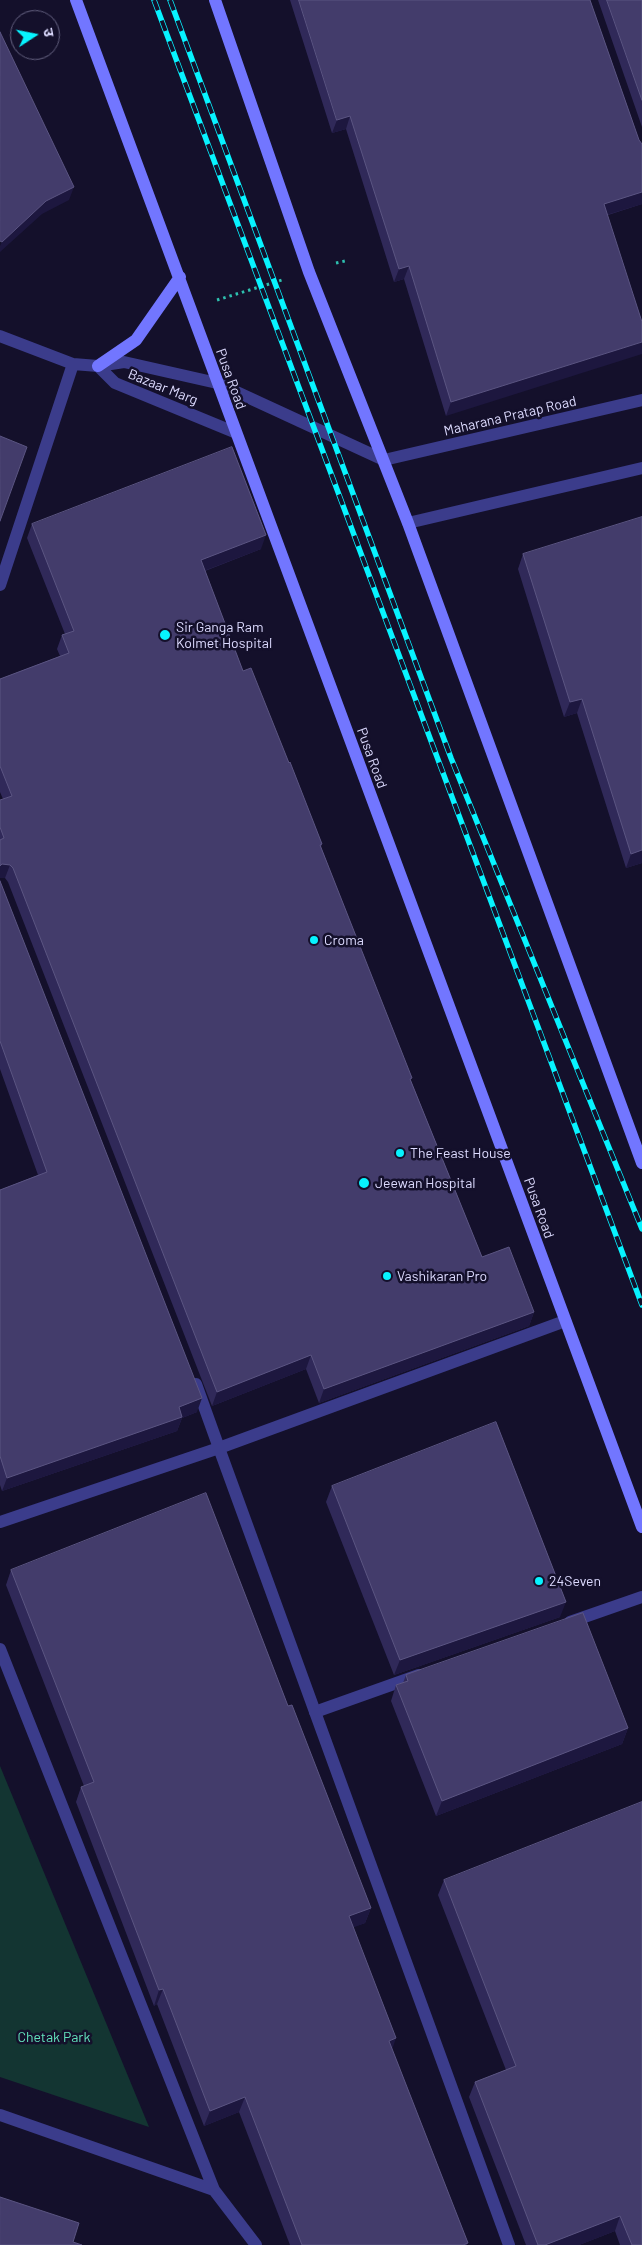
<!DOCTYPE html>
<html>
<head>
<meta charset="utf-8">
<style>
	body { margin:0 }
	#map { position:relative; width:642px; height:2245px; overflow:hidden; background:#14102b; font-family:Barlow,"Noto Sans Devanagari",sans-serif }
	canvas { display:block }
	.north { position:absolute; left:10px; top:10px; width:50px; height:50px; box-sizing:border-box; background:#14102b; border:1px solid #646180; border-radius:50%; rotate:79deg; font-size:14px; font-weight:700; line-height:20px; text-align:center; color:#dddbff }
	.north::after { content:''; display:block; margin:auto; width:18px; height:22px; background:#07f3ff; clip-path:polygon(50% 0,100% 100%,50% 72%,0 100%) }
</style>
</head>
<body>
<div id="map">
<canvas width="642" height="2245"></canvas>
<div class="north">उ</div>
</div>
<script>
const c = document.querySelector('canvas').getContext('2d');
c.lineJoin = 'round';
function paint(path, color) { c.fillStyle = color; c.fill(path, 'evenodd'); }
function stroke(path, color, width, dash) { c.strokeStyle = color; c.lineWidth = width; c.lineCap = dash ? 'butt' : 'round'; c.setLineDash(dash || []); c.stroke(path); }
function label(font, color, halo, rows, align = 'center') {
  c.font = font + ' Barlow,sans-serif'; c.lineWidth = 5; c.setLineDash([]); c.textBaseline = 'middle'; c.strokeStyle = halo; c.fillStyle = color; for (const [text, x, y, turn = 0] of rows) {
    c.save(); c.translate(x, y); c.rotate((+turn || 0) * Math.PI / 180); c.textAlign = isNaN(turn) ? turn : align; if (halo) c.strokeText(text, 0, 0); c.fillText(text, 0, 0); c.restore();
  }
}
paint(new Path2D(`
	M 0,1766 L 149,2127 L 0,2077 Z`), '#133532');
stroke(new Path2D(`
	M 336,263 L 345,261
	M 217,300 L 282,280`), '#2ec0af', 3, [2.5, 4]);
stroke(new Path2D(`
	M 570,1622 L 642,1597
	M 315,1712 L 419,1675`), '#3b3c8b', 12);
stroke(new Path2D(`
	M 0,336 L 73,364 L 98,366 L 124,362 L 217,383 L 384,460 L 642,400
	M 98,366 L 115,383 L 234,432
	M 408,523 L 642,468
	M 0,585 L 73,364
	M 196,1384 L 219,1448 L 565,1321
	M 0,1522 L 219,1448 L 509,2245
	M 0,1649 L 214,2190 L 256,2245
	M 0,2115 L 214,2190`), '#3b3c8b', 12);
stroke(new Path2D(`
	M 76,0 L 642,1527
	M 215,0 L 309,272 L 408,523 L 642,1163
	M 98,366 L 136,340 L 180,277`), '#7276ff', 12);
const rail = new Path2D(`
	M 154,0 L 642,1305
	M 170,0 L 451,758 L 642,1229`);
stroke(rail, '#07f3ff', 5.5);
stroke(rail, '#14102b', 4, [11]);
paint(new Path2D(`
	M 290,0 L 590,0 L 639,140 L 642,144 L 642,204 L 608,215 L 446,416 L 404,279 L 394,282 L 346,129 L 332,133 Z
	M 598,0 L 642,0 L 642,127 Z
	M 642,517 L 642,863 L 626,868 L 577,713 L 564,717 L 518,569 L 523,554 Z
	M 32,524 L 261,549 L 205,571 L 243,671 L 289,763 L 322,844 L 321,847 L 411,1081 L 482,1257 L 534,1312 L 529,1326 L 319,1403 L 306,1369 L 212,1406 L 8,882 L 5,878 L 0,878 L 0,800 L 3,799 L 0,792 L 0,679 L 60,656 L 57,649 L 62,635 L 65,634 L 27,538 Z
	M 0,881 L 197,1412 L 182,1418 L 177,1431 L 2,1491 L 0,1485 L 0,1190 L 38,1175 L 0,1069 Z
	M 332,1486 L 560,1617 L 394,1675 L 326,1502 Z
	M 11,1570 L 288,1706 L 371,1908 L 365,1923 L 353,1927 L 392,2049 L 467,2245 L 290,2245 L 239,2112 L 204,2126 L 157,2004 L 154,2006 L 76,1802 L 81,1787 L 84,1786 L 6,1585 Z
	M 406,1675 L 628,1728 L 622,1744 L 436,1816 L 391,1701 L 396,1685 L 403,1683 Z
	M 444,1880 L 642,2245 L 620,2245 L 615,2231 L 579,2245 L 526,2245 L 469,2097 L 475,2082 L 506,2070 L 438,1895 Z`), '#302959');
paint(new Path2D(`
	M 350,116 L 346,129 L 332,133 L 337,120 Z
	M 74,187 L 69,200 L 42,214 L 0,252 L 0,246 L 2,242 L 46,201 Z
	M 642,192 L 642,204 L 600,217 L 604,204 Z
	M 409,266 L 404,279 L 394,282 L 399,269 Z
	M 642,342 L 642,354 L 446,416 L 451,402 Z
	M 266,535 L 261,549 L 196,574 L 201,560 Z
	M 582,699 L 577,713 L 564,717 L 570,702 Z
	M 642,850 L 642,863 L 626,868 L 631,854 Z
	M 2,864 L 10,865 L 5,878 L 0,878 L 0,866 Z
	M 534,1312 L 529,1326 L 319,1403 L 324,1389 Z
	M 311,1355 L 306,1369 L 212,1406 L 217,1392 Z
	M 202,1398 L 197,1412 L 182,1418 L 177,1431 L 2,1491 L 7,1478 Z
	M 566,1602 L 560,1617 L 394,1675 L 400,1660 Z
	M 628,1728 L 622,1744 L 436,1816 L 442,1801 Z
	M 371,1908 L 365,1923 L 344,1931 L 349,1916 Z
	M 163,1989 L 157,2004 L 154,2006 L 159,1990 Z
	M 396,2038 L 391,2053 L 389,2041 Z
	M 245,2097 L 239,2112 L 204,2126 L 210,2111 Z
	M 620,2216 L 615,2231 L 579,2245 L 545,2245 Z`), '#1d173f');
const building = new Path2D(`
	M 299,0 L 590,0 L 639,140 L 642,144 L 642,192 L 604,204 L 642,322 L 642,342 L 451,402 L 409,266 L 399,269 L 350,116 L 337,120 Z
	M 607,0 L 642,0 L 642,100 Z
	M 0,32 L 74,187 L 46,201 L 2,242 L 0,241 Z
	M 0,436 L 27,447 L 0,521 Z
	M 232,447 L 266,535 L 201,560 L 243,671 L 251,668 L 289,763 L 290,762 L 322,844 L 320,845 L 412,1078 L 410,1079 L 482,1257 L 509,1247 L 534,1312 L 324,1389 L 311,1355 L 217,1392 L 13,868 L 10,865 L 2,864 L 0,866 L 0,840 L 4,838 L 0,827 L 0,800 L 12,796 L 0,766 L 0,679 L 69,653 L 62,635 L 74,631 L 32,524 Z
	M 642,517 L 642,850 L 631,854 L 582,699 L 570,702 L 523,554 Z
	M 0,881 L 202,1398 L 179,1407 L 182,1417 L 7,1478 L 0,1456 L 0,1190 L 47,1172 L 0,1041 Z
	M 496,1422 L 566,1602 L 400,1660 L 332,1486 Z
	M 206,1493 L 288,1706 L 292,1705 L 371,1908 L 349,1916 L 396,2038 L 389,2041 L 468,2243 L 463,2245 L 302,2245 L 245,2097 L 210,2111 L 163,1989 L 159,1990 L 81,1787 L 94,1782 L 11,1570 Z
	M 583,1613 L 628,1728 L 442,1801 L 396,1685 L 408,1681 L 406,1675 Z
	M 642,1802 L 642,2245 L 632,2245 L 620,2216 L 545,2245 L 538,2245 L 475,2082 L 516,2066 L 444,1880 Z
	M 0,2197 L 79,2223 L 73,2242 L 82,2245 L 0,2245 Z`);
paint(building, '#433c6b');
stroke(building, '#5b5582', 1);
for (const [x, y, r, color] of [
	[165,635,6,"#07f3ff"],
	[314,940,5,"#07f3ff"],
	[400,1153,5,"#07f3ff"],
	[364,1183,6,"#07f3ff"],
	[387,1276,5,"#07f3ff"],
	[539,1581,5,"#07f3ff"]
]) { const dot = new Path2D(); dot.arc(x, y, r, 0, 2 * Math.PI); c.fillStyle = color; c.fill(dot); stroke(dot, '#14102b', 2); }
label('14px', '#dddbff', '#14102b', [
	["Pusa Road",231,379,70],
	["Bazaar Marg",163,387,22],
	["Maharana Pratap Road",510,416,-13],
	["Pusa Road",372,758,70],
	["Pusa Road",539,1208,70]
]);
label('14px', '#dddbff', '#14102b', [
	["Sir Ganga Ram",176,627],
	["Kolmet Hospital",176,643],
	["Croma",324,940],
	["The Feast House",410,1153],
	["Jeewan Hospital",375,1183],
	["Vashikaran Pro",397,1276],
	["24Seven",549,1581]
], 'left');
label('14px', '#63e3bc', '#14102b', [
	["Chetak Park",54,2037]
]);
</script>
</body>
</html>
